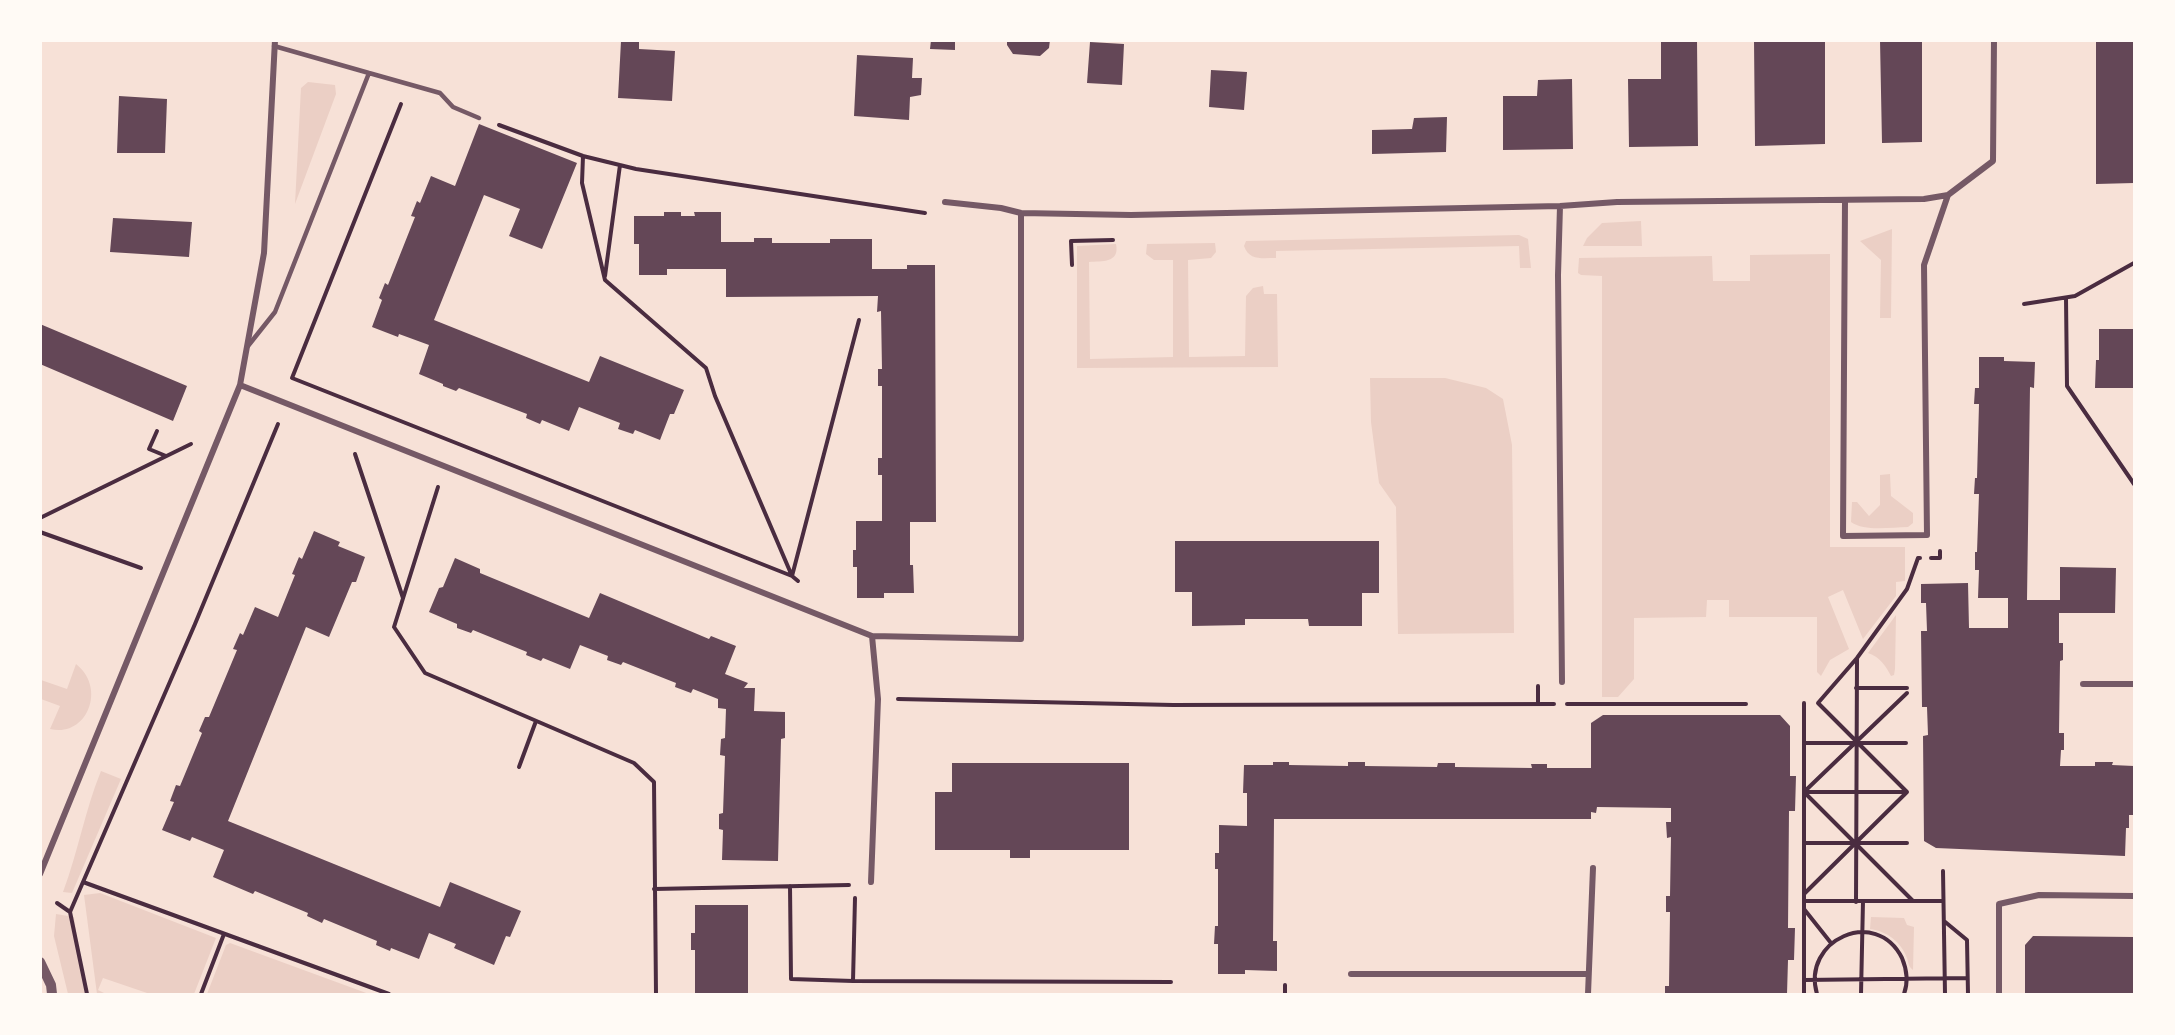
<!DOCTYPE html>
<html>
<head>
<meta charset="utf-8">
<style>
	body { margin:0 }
	#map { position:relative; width:2175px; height:1035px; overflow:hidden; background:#f7e1d7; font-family:Ubuntu,sans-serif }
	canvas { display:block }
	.frame { position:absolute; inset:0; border:42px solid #fffaf5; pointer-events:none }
</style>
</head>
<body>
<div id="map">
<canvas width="2175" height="1035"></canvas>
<div class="frame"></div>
</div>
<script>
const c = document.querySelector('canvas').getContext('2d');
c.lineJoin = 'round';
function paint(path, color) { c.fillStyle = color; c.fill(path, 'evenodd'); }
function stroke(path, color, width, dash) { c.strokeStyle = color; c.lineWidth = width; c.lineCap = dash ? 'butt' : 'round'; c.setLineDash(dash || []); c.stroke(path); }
paint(new Path2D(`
	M 308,82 L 335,85 L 336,94 L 295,204 L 301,88 Z
	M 1641,221 L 1642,246 L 1583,246 L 1587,238 L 1602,223 Z
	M 1892,229 L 1891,318 L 1880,318 L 1881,260 L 1860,241 Z
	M 1519,235 L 1528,239 L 1531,268 L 1520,268 L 1519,246 L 1276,251 L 1276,258 C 1263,258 1249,261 1244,246 L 1246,241 Z
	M 1215,243 L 1216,252 L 1211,258 L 1188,260 L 1189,357 L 1245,356 L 1246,296 L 1253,288 L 1263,286 L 1264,294 L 1277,294 L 1278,367 L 1077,368 L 1077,246 L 1116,244 C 1120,263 1102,261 1089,262 L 1090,359 L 1173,357 L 1173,260 L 1154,260 L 1146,254 L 1147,244 Z
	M 1830,254 L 1830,547 L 1905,547 L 1905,581 L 1896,582 L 1896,596 L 1863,639 L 1843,590 L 1828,597 L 1849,649 L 1830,660 L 1821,676 L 1817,672 L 1817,617 L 1729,617 L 1729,600 L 1707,600 L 1706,617 L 1634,618 L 1634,679 L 1618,697 L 1602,697 L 1602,276 L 1581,275 L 1578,273 L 1579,258 L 1712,256 L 1713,281 L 1750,281 L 1750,255 Z
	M 1370,378 L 1445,378 L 1486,388 L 1503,399 L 1512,445 L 1514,633 L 1398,634 L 1396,507 L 1379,483 L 1371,422 Z
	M 1890,474 L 1891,496 L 1913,513 L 1913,523 L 1908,527 C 1891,527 1865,532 1851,522 L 1852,502 L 1857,502 L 1869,516 L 1880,505 L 1880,475 Z
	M 1896,615 L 1895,669 L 1894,675 L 1891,676 C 1885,665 1880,657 1868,653 Z
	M 76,664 C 107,688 87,738 50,729 L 60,706 L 41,699 L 41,680 L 67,689 Z
	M 101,771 L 121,779 L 72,893 L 63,892 C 78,852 85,810 101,771 Z
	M 100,893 L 216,938 L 194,994 L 150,994 L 103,978 L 98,990 L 106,994 L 97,994 L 84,895 Z
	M 56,914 L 74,917 L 85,994 L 68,994 L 54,936 Z
	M 1871,917 L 1904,918 L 1907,925 L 1914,927 L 1913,970 C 1908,966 1909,964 1907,958 C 1901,942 1887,931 1870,929 Z
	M 230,943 L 369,994 L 207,994 L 226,945 Z`), '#ebcfc5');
paint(new Path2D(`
	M 931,40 L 955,40 L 955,50 L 930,49 Z
	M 1007,40 L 1050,40 L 1049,48 L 1040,56 L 1013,54 L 1007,45 Z
	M 1661,40 L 1697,40 L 1698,146 L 1629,147 L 1628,79 L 1661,79 Z
	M 1754,40 L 1825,40 L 1825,144 L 1755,146 Z
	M 1880,40 L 1922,40 L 1922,142 L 1882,143 Z
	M 2096,40 L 2134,40 L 2134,183 L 2096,184 Z
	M 621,41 L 639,42 L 639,49 L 675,51 L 672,101 L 618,98 Z
	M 1090,42 L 1124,44 L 1122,85 L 1087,83 Z
	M 857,55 L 913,58 L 912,78 L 922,78 L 921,95 L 910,97 L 909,120 L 854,116 Z
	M 1211,70 L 1247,72 L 1244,110 L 1209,107 Z
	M 1572,79 L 1573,149 L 1503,150 L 1503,96 L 1537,96 L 1538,80 Z
	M 119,96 L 167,99 L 165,153 L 117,153 Z
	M 1447,117 L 1446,152 L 1372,154 L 1372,130 L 1412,129 L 1414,118 Z
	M 479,124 L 577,163 L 542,249 L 509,236 L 520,209 L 484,195 L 434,320 L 589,382 L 600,356 L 684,390 L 674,414 L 670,414 L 660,440 L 635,430 L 633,434 L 618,429 L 620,423 L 579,407 L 569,431 L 542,420 L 540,424 L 526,418 L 527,414 L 459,388 L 456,391 L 443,386 L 443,384 L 419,374 L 429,345 L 399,334 L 398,337 L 372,327 L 382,300 L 379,298 L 385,283 L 388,285 L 415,217 L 411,216 L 417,201 L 420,203 L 431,176 L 455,186 Z
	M 664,212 L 681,212 L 681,216 L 695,216 L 694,212 L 721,212 L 721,242 L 754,242 L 754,238 L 772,238 L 772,243 L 830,243 L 830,239 L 872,239 L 872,269 L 907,269 L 907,265 L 935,265 L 936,522 L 910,522 L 910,565 L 913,565 L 914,593 L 884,593 L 884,598 L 857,598 L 857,567 L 853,567 L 853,550 L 856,550 L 856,521 L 882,521 L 882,475 L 878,475 L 878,458 L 882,458 L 882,386 L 878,386 L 878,369 L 882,369 L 881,311 L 877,312 L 878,296 L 726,297 L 726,269 L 667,269 L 667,275 L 639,275 L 639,244 L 634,244 L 634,216 L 664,216 Z
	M 113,218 L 192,222 L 189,257 L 110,252 Z
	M 40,324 L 187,386 L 173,421 L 40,364 Z
	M 2099,329 L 2134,329 L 2134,388 L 2095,388 L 2096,360 L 2099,360 Z
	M 1979,357 L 2004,357 L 2004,361 L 2035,362 L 2034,388 L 2030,387 L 2027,600 L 2060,600 L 2060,567 L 2116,568 L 2115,613 L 2059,613 L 2059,643 L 2063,643 L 2063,660 L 2060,661 L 2059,733 L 2064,733 L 2064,750 L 2061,750 L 2060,766 L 2095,766 L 2095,762 L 2113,762 L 2112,765 L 2134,766 L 2134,815 L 2129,815 L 2129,828 L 2126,828 L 2125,856 L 1936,848 L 1924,841 L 1923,736 L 1928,735 L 1927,707 L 1922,707 L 1921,631 L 1927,631 L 1926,603 L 1921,603 L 1921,584 L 1968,583 L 1969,628 L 2008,628 L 2008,598 L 1978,598 L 1979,570 L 1975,570 L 1975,552 L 1977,552 L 1979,494 L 1974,494 L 1975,478 L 1977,478 L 1979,404 L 1974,404 L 1975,388 L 1979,388 Z
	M 314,531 L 340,542 L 338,546 L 365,557 L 356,582 L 352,582 L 329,637 L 306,627 L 228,821 L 440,907 L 450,882 L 521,911 L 510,937 L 506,936 L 494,965 L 454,948 L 456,944 L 429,933 L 419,959 L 391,948 L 390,951 L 376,945 L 377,941 L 324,919 L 322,923 L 307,916 L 308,913 L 255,891 L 253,894 L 213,877 L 224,850 L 192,837 L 190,841 L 162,830 L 174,802 L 170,801 L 176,785 L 180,786 L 202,733 L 199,731 L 205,717 L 209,717 L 237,650 L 233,649 L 240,633 L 243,635 L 255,607 L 278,617 L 295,575 L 292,574 L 299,557 L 302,559 Z
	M 1175,541 L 1379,541 L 1379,593 L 1362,593 L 1362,626 L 1309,626 L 1308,619 L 1245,619 L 1245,625 L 1192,626 L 1192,592 L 1175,592 Z
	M 455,558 L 480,569 L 480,573 L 589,618 L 600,593 L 709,639 L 711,636 L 736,646 L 725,674 L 748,683 L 744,688 L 755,688 L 754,711 L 785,712 L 785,738 L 781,739 L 778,861 L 722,860 L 723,830 L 719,829 L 719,814 L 723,813 L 725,756 L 720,755 L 721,739 L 725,738 L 726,709 L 718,708 L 718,699 L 693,689 L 691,693 L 675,687 L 676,683 L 623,662 L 621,665 L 607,660 L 608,656 L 580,645 L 570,669 L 543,658 L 541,661 L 526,655 L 527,652 L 473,630 L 471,633 L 457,628 L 457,624 L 429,612 L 439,588 L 443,587 Z
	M 1603,715 L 1780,715 L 1790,726 L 1790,776 L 1796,776 L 1795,811 L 1789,811 L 1788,928 L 1795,928 L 1794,960 L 1788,960 L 1787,994 L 1665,994 L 1665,986 L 1669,986 L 1670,912 L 1666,912 L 1666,896 L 1670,896 L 1671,837 L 1667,838 L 1666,822 L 1671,822 L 1671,808 L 1597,807 L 1596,813 L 1591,812 L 1591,819 L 1274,819 L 1273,941 L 1277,941 L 1277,971 L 1245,970 L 1245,974 L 1218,974 L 1218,944 L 1214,944 L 1215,926 L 1218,926 L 1218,869 L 1215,869 L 1215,853 L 1219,853 L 1219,825 L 1247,826 L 1247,793 L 1243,793 L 1244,765 L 1273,765 L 1273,762 L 1289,762 L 1289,765 L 1348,766 L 1348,762 L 1365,762 L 1365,766 L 1437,767 L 1438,763 L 1455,763 L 1455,767 L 1532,768 L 1531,764 L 1547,764 L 1547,768 L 1591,768 L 1591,723 Z
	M 952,763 L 1129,763 L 1129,850 L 1030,850 L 1030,858 L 1010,858 L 1010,850 L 935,850 L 935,792 L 952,792 Z
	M 695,905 L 748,905 L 748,994 L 695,994 L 695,950 L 691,950 L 691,933 L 695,933 Z
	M 2033,936 L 2134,937 L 2134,994 L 2025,994 L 2025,945 Z`), '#644757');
stroke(new Path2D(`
	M 499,125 L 583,156 L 636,169 L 925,213
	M 583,156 L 582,183 L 605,280 L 706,368 L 715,396 L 792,576
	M 1072,265 L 1071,241 L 1113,240
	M 605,276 L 620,165
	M 2066,298 L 2067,386 L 2134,484
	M 2024,304 L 2075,296 L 2134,263
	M 292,378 L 792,576
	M 292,378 L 401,104
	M 157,431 L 149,449 L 166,456
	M 355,454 L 403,598
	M 438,487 L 394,627 L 425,673 L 634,763 L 654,782 L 656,994
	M 40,518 L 191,444
	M 40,532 L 141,568
	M 1931,558 L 1940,558 L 1940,551
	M 798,581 L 792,576 L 859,320
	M 1538,686 L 1538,704
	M 1856,688 L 1907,688
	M 898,699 L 1173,705 L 1554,704
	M 1804,703 L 1804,994
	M 1567,704 L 1746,704
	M 1804,743 L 1906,743
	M 519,767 L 536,721
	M 1805,791 L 1907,693
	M 1804,792 L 1913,901
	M 1805,792 L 1906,792
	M 1907,792 L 1818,703 L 1857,658 L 1907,589 L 1918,558 L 1920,558
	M 1804,843 L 1907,843
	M 1943,871 L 1945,994
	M 83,882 L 389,994
	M 790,886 L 791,979 L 853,981 L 1171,982
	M 654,889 L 849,885
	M 1805,893 L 1907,792
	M 1805,901 L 1943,901
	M 1856,902 L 1857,659
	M 57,903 L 70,912
	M 1804,909 L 1831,943
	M 1944,921 L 1967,940 L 1968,994
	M 1804,980 L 1967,978
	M 853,981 L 855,898
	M 1285,985 L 1285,994
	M 87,994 L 70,912 L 195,624 L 278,424
	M 201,994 L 224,934
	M 1817,994 C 1801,940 1876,906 1902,958 C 1907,970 1908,983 1904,994
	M 1861,994 L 1863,901`), '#4a2c40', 4);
stroke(new Path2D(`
	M 369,73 L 440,93 L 453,107 L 479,118
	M 248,346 L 275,312 L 369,73 L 274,46`), '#755966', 4.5);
stroke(new Path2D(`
	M 1845,200 L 1843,536 L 1927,535 L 1924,265 L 1948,195
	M 945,202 L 1001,208 L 1021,213 L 1131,215 L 1560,206 L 1617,202 L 1924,199 L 1948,195 L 1993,161 L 1994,40
	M 1560,206 L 1558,275 L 1562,682
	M 240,385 L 872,636 L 878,699 L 871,882
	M 872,636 L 1021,639 L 1021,213
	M 2083,684 L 2134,684
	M 40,874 L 240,385 L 264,253 L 275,40
	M 1351,974 L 1588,974
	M 1588,994 L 1593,868
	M 1999,994 L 1999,904 L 2039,895 L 2134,896`), '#755966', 6);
stroke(new Path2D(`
	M 40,962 L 51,985 L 52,994`), '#755966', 10);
</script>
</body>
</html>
